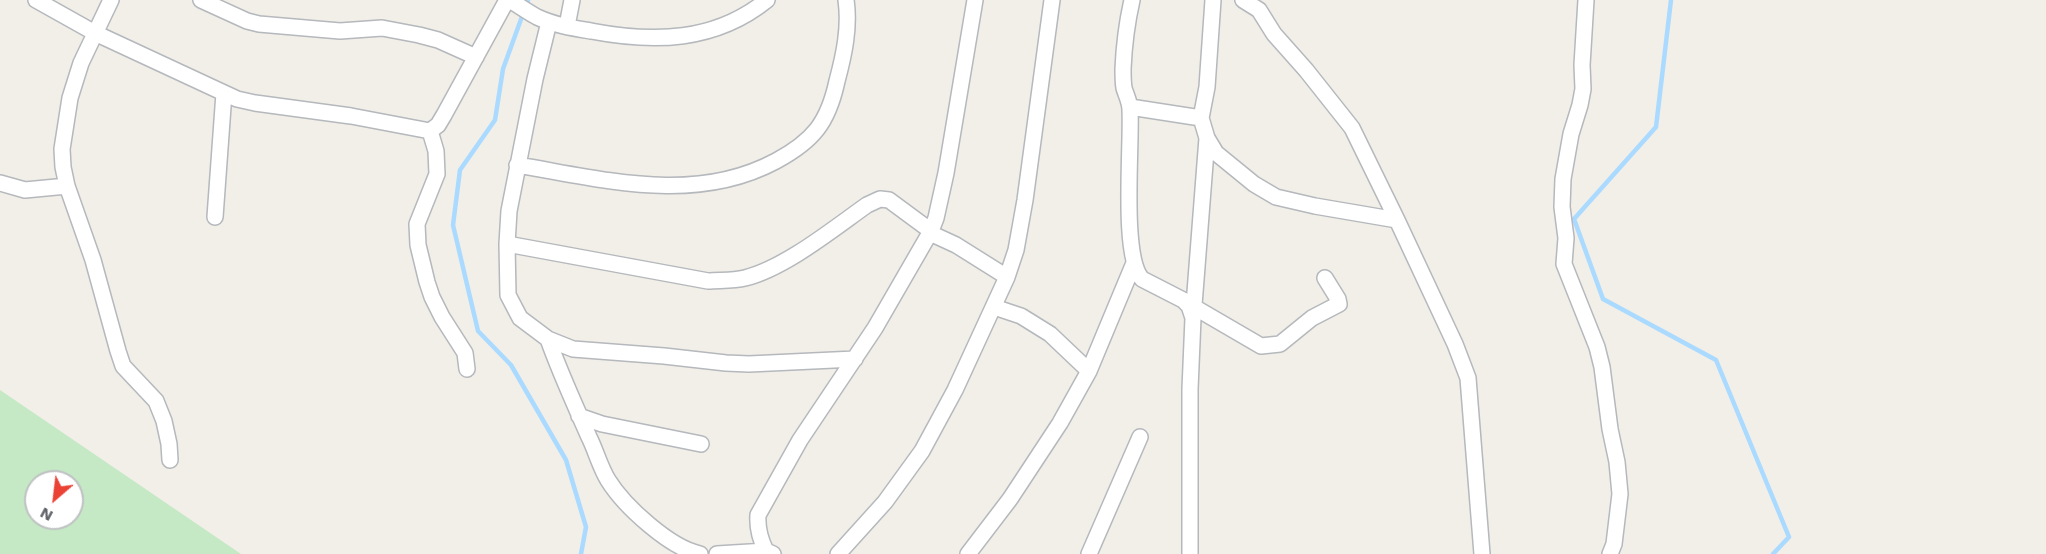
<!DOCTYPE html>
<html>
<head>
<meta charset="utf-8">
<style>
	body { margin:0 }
	#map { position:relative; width:2046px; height:554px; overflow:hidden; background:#f1efe8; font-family:"Work Sans",sans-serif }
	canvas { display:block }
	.north { position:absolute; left:24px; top:470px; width:60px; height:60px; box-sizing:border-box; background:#fff; border:2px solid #bfc1c3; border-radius:50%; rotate:208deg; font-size:16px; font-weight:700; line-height:24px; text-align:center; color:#5f6368 }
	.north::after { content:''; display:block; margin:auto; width:21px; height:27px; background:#ea4335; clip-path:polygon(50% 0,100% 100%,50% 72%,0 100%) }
</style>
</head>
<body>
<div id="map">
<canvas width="2046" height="554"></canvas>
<div class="north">N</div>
</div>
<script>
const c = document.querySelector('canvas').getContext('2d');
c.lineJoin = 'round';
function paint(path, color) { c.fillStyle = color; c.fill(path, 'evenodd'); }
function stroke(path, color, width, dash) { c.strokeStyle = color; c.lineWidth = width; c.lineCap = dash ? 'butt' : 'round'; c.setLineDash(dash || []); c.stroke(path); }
paint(new Path2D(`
	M 0,390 L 241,554 L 0,554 ZM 36,482 L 72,482 L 72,518 L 36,518 Z`), '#c5e8c5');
stroke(new Path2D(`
	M 528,0 L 503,69 L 495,120 L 460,170 L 453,225 L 478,331 L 511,365 L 566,460 L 586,527 L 581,554
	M 1671,0 L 1656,127 L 1574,219 L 1603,299 L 1716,360 L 1789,537 L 1773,554`), '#aadaff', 4.5);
const minor = new Path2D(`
	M 36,0 L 95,33 L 237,99 L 255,103 L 351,116 L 430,131 L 438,125 L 444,115 L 507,0
	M 111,0 L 81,63 L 70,98 L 62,149 L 63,167 L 67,186 L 93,260 L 118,351 L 123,366 L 156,401 L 164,421 L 169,444 L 170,460
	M 201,0 L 247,21 L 259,24 L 340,31 L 382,28 L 419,35 L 438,40 L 476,57
	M 510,0 C 519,6 528,12 537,17 C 554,25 573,28 591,31 C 654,43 715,42 767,0
	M 1132,0 C 1127,22 1124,46 1123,69 C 1123,75 1123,82 1124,88 C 1126,95 1130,102 1130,110 C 1132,145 1121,256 1142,279 L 1183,300 L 1189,306 L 1193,318 L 1190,389 L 1190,554
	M 1213,0 L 1207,87 L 1201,118 L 1207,138 L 1216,153 L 1254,184 L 1276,197 L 1315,206 L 1397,220
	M 1243,0 L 1259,10 L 1274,34 L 1306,70 L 1352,128 L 1397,220 L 1455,344 L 1468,378 L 1482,554
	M 1586,0 L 1582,65 L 1583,89 L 1580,105 L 1571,134 L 1563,179 L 1562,207 L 1566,238 L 1564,264 L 1597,347 L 1602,367 L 1610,429 L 1617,462 L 1620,494 L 1614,544 L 1610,554
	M 549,22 L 535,79 L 509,211 L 507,244 L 508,295 L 520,318 L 548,339 L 573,349 L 664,356 L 726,363 L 749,364 L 855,359
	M 567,26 L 572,0
	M 1130,107 L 1201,118
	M 430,131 L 436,151 L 437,174 L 417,224 L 418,245 L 427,282 L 432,297 L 442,317 L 465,353 L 467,369
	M 517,165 C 603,179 694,205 776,161 C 813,141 828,123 837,81 C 844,55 850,27 846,0
	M 0,183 L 25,190 L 67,186
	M 215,217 L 224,93
	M 930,233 L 956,245 L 1007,277
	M 507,244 L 708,281 C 720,280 733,281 745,278 C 785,268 833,229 867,205 L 880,199 L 889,200 L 931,231
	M 994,307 L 1021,316 L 1050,334 L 1089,371
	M 1194,307 L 1261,346 L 1280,344 L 1312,318 L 1339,304 L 1338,299 L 1325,278
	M 1193,318 L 1207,138
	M 548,339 C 560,373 575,405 589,437 C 596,451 600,467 608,480 C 624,506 670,548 700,554
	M 579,416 L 602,424 L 701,444
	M 717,554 L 766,551
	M 773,554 L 766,551 C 760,539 757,529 758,515 L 800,440 L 875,328 L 931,231 L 936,218 L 946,173 L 975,0
	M 838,554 L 885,502 L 922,451 L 955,390 L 1007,277 L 1016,250 L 1025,200 L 1052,0
	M 968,554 L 1010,499 L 1060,423 L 1089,371 L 1134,263
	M 1089,554 L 1140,437`);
stroke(minor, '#b5b8bc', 18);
stroke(minor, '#fff', 15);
</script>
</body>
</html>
